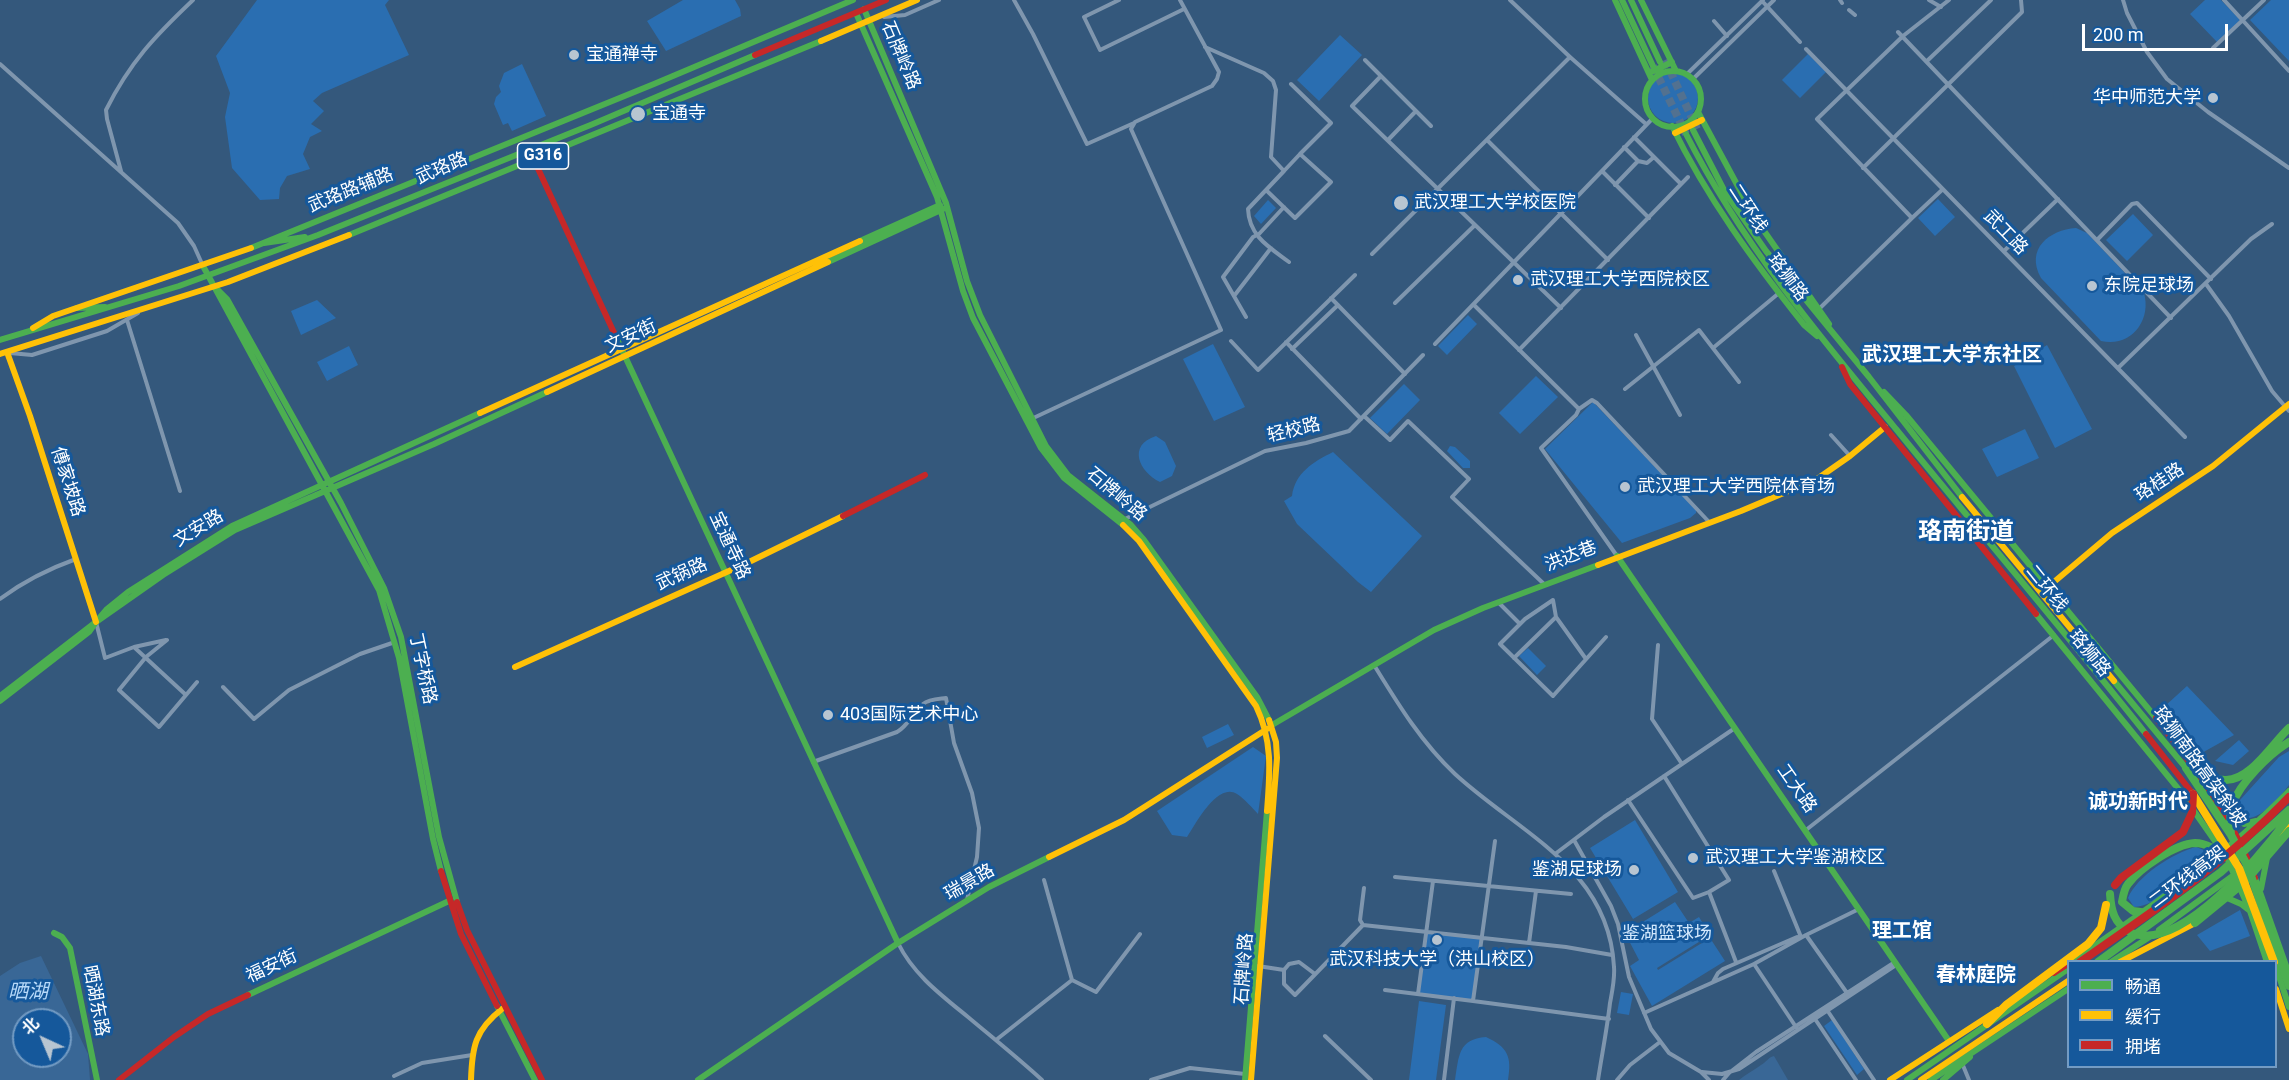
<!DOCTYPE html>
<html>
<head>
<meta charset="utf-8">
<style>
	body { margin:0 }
	#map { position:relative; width:2289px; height:1080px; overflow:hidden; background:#34587c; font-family:Roboto,"Noto Sans SC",sans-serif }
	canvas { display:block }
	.legend { position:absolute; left:2067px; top:960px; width:210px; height:108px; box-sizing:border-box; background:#15589b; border:2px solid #739bc3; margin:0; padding:8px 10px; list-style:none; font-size:18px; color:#fff }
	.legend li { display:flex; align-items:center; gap:12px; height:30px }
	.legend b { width:30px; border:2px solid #739bc3 }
	.north { position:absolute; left:12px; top:1008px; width:60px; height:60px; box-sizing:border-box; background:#15589b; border:2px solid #739bc3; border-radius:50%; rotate:316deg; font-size:16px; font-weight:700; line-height:24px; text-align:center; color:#fff }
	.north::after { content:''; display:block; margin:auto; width:21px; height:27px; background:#b8c5d1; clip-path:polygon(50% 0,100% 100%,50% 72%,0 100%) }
	.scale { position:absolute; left:2082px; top:24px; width:146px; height:27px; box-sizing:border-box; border:3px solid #fff; border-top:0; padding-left:8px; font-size:18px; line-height:21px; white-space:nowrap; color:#fff; -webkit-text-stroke:4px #15589b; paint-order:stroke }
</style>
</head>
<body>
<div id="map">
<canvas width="2289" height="1080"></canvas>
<ul class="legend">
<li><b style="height:8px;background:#4caf50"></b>畅通</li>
<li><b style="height:8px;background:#ffc107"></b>缓行</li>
<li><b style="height:8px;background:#c62828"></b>拥堵</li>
</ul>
<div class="north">北</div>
<div class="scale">200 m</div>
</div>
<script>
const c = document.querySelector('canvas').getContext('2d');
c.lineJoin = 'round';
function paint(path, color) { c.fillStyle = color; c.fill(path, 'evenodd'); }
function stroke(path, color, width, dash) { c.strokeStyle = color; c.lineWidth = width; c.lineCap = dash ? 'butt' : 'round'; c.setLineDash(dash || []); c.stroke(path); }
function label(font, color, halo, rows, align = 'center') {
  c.font = font + ' Roboto,"Noto Sans SC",sans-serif'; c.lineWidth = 6; c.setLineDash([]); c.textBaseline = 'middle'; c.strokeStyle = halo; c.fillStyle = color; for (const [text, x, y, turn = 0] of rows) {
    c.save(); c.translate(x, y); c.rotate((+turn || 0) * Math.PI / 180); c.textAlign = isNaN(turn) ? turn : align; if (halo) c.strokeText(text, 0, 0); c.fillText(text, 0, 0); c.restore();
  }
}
paint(new Path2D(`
	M 257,0 L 389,0 L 385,5 L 409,55 L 322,93 L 313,101 L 324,111 L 311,124 L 322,131 L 310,137 L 303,154 L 310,169 L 287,176 L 280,188 L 279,199 L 260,200 L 232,168 L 225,117 L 230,93 L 216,56 Z
	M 683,0 L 735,0 L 740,9 L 741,16 L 666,51 L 647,21 Z
	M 2205,0 L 2221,0 L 2240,20 L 2217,42 L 2190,14 Z
	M 2271,0 L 2289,0 L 2289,61 L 2250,20 Z
	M 1340,35 L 1362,55 L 1319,101 L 1297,80 Z
	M 1808,54 L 1826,72 L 1800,98 L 1782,80 Z
	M 522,64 L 546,116 L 512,131 L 508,123 L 503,125 L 494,104 L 496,97 L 501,92 L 499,86 L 504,73 Z
	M1648 98a25 25 0 1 1 50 0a25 25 0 1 1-50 0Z
	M 1938,199 L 1955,217 L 1935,236 L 1918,218 Z
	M 1268,200 L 1276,208 L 1261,224 L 1254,216 Z
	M 2133,214 L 2153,235 L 2127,261 L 2106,240 Z
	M 2076,228 L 2087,233 L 2144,293 C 2152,321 2130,348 2101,341 L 2041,278 C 2025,249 2049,230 2076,228 Z
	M 317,300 L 336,318 L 301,335 L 291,311 Z
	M 1468,315 L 1477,324 L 1447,355 L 1438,346 Z
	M 1213,344 L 1245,407 L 1214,421 L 1183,359 Z
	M 2047,345 L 2092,429 L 2055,448 L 2014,366 Z
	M 349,346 L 358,365 L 327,381 L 317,362 Z
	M 1536,376 L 1558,397 L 1520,434 L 1499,413 Z
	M 1404,384 L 1420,400 L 1387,434 L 1370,418 Z
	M 1593,402 L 1696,510 L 1696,513 L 1690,518 L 1622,543 L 1545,449 Z
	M 2025,429 L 2039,458 L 1997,477 L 1982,449 Z
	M 1156,436 L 1165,442 L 1176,466 L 1172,476 L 1160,482 C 1139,472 1127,445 1156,436 Z
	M 1450,446 L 1455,447 L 1470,461 L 1470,468 L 1463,468 L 1447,451 Z
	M 1333,452 L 1422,536 L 1371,592 L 1358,582 L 1297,524 L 1284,501 L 1292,496 C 1295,473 1313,462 1333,452 Z
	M 1528,648 L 1546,666 L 1537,675 L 1519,656 Z
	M 2187,686 L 2234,735 L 2200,754 L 2165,706 Z
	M 1228,724 L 1234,735 L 1207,748 L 1202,737 Z
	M 2239,740 L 2249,751 L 2233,765 L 2215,761 Z
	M 1253,747 L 1266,756 L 1258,814 C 1252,808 1245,799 1237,794 C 1217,782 1196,824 1187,837 L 1172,835 L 1157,811 Z
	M 2289,751 L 2289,785 C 2278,799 2260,822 2241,818 L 2237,809 L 2240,800 L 2279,757 Z
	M 1635,820 L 1678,892 L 1633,919 L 1590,848 Z
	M 2196,847 L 2204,850 L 2206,855 C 2193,872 2156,907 2134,907 L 2128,898 C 2137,876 2173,853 2196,847 Z
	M 1675,902 L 1689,923 L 1699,917 L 1710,935 L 1657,968 L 1658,970 L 1710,938 L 1725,961 L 1652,1006 L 1630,966 L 1639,960 L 1625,933 Z
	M 2240,910 L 2250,936 L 2210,951 L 2197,935 Z
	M 1426,931 L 1482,939 L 1473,1001 L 1418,994 Z
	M 1621,992 L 1633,994 L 1629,1015 L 1617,1013 Z
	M 1419,1001 L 1446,1005 L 1436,1080 L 1409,1080 Z
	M 1832,1020 L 1864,1069 L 1857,1075 L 1824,1026 Z
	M 1486,1037 C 1508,1047 1512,1057 1508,1080 L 1455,1080 C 1459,1056 1458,1039 1486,1037 Z`), '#2a6eb1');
paint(new Path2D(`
	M 41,956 L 88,1054 L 90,1080 L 0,1080 L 0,976 L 20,963 ZM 24,1020 L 60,1020 L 60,1056 L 24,1056 Z
	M 1774,1056 L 1788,1080 L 1739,1080 C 1746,1074 1753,1071 1761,1065 C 1767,1062 1767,1058 1774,1056 Z`), '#396796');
stroke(new Path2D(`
	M 1665,60 L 1697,129
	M 1653,66 L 1686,134`), '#527190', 8, [8, 4]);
stroke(new Path2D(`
	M 1014,0 L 1033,34 L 1087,144 L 1134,123
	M 1119,0 L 1084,17 L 1100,50 L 1184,9
	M 1510,0 L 1570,57 L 1646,124
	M 1840,0 L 1842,3
	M 1929,0 L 1941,7
	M 2123,0 L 2127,13 L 2147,52 L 2167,79 L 2208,112 L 2289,168
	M 2224,0 L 2289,71
	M 1762,1 L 1800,42
	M 1849,10 L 1855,15
	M 884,17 L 905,15 L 939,0
	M 1714,21 L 1727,36
	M 1898,32 L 2171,318
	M 1205,47 L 1264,73 L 1273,81 L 1276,90 L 1271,157 L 1284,171 L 1300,154 L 1331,182 L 1295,218 L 1266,190
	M 2213,48 L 2264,0
	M 1806,49 L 2185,437
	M 1365,60 L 1431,126
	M 1927,61 L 1991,0
	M 0,64 L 178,223 L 194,246 L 203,266
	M 1687,74 L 1763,0
	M 1381,76 L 1352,106 L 1561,308
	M 1693,79 L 1774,0
	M 1291,84 L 1331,123 L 1300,154
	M 1634,137 L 1681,184
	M 1388,140 L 1416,111
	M 1487,140 L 1608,260
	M 1638,161 L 1647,163 L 1654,157
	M 1863,168 L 2022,12 L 2021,0
	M 121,171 L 107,119 L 106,110 C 130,62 155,36 193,0
	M 1284,171 L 1248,209 C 1249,236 1269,247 1289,262
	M 1602,171 L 1649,218
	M 1615,185 L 1638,161 L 1624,147
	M 1943,189 L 1912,218 L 1817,119 L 1903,36 L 1949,0
	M 2097,240 L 2132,204 L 2137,203 L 2211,279
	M 2004,251 L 2058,199
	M 1372,254 L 1570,57
	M 2206,284 L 2229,316 L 2272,391 L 2289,411
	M 1234,296 L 1271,248
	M 1331,298 L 1405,374
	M 1395,303 L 1475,225
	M 1474,305 L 1579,409
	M 1820,308 L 1912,218
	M 1246,317 L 1223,277 L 1253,237 L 1259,234 L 1284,207
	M 127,320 L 180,491
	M 1636,335 L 1680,415
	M 1231,341 L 1258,370 L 1355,275
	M 1286,342 L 1361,419
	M 1435,344 L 1653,118
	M 1713,348 L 1779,293
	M 1292,349 L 1338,305
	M 1519,350 L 1688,177
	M 10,353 L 32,355 L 107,331 L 138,313
	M 2118,368 L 2251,239 L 2272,224
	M 1625,389 L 1699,330 L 1739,382
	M 1364,416 L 1390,440 L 1408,421 L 1469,479 L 1452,497 L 1544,584
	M 1027,421 L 1221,330 L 1131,129 L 1135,122 L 1212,86 L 1217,79 L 1219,72 L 1180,0
	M 1831,435 L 1850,456
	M 1123,520 L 1265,451 L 1306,443 L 1349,431 L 1423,355
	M 1617,556 L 1541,448 L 1576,415 L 1579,409 L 1592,400 L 1597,403 L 1710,523
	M 0,599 C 24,581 48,569 76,559
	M 1498,602 L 1520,624
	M 96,622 L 105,658 L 134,647 L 166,640
	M 167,640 L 146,657 L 119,690 L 159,727 L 197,682
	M 1658,645 L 1652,719 L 1682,764
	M 135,648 L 186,695
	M 1514,658 L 1556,617
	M 1586,659 L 1556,617 L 1553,600 L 1525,619 L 1500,644 L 1553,696 L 1606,637
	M 1374,665 C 1398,704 1421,742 1455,774 C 1519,833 1609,868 1614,967 C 1615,979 1612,992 1610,1003 C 1607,1029 1602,1054 1598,1080
	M 223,687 L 254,719 L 289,690 L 360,654 L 395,642
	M 813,762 L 897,732 C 909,725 913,712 923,704 C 929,699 939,699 946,698 L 954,743 L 972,793 L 979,828 L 977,857 L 967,900
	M 1664,776 L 1729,880 L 1709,892
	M 1628,800 L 1693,898 L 1709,892 L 1736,962
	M 1806,830 L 2054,635
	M 1574,840 L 1611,906 L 1618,924 L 1629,977 L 1651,1029 L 1669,1053 L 1701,1072 L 1709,1080
	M 1555,854 L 1604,817 L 1735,728
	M 1774,871 L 1801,937
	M 1395,877 L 1571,894
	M 1044,880 L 1072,980
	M 1363,925 L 1566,947 L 1612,955
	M 1363,925 L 1360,920 L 1364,888
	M 1806,935 L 1847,993
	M 898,943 C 913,974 941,995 968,1017 C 993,1038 1018,1058 1042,1080
	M 1529,943 L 1536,891
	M 1754,964 L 1796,1027
	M 1258,966 L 1284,970 L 1289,964 L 1299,962 L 1315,974
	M 1284,970 L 1284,984 L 1295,995 L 1363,925
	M 1713,982 L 1718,973 L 1723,969 L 1797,937
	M 1385,990 L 1473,1001 L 1495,841
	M 1418,994 L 1433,881
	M 1473,1001 L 1609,1019
	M 1827,1010 L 1874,1080
	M 1644,1013 L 1754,964 L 1806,935 L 1859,909
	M 1815,1019 L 1856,1080
	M 1325,1036 L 1371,1080
	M 996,1040 L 1072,980 L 1096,992 L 1140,934
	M 1962,1063 L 1969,1080
	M 1702,1072 L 1722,1074 L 1739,1069 L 1896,965
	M 394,1076 L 422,1063 L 472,1055
	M 1151,1080 L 1190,1068 L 1245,1074
	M 1444,1080 L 1454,998
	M 1617,1080 L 1630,1065 L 1660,1042
	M 1723,1080 L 1729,1073 L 1756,1052 L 1895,962`), '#7f96ae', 4);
stroke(new Path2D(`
	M 1615,0 L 1652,80
	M 1622,0 L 1653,66
	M 1631,0 L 1660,62
	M 1641,0 L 1676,71
	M 864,9 L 946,203 L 967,281 L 980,315 L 1046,446 L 1068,475 L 1130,524 L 1144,540 L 1257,697 L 1269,720
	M 856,13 L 937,197 L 963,291 L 973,318 L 1041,448 L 1064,478 L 1123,525
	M1645 99a28 28 0 1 1 56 0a28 28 0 1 1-56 0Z
	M 1649,73 L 1672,62
	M 1698,112 L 1755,218 L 1829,324
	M 1672,126 C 1707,198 1754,262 1804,325 L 1817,336
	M 1693,130 L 1725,192 L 1766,251 L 1869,377 L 1962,497
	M 1686,134 C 1741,242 1819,336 1896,429 C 1979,531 2064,631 2146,734
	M 349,235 L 821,41
	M 860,241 L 940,205
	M 264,243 L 305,237
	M 251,248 L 654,84 L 853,0
	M 828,262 L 943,209
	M 203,266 L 379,590 L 399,658 L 433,839 L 441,871
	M 216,288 L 227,299 L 341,503 L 384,588 L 401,637 L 439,837 L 457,902
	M 77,308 L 105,307
	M 616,337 L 898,943
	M 0,340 L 179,286 L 318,235 L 593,124 L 755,55
	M 1884,392 L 1906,415 L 2156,718
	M 1617,556 L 1949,1041
	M 2036,614 L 2180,791 L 2224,854
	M 2114,681 L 2186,768
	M 0,696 L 96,622 L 107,609 L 128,592 L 232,526 L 480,413
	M 0,701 L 89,632 L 96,622 L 163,575 L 235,530 L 434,444 L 547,392
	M 1272,725 L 1434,630 L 1483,608 L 1598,565
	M 2211,789 L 2239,821 L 2244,824 L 2256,821
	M 2229,863 L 2250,911 L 2267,962
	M 2255,878 L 2289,974
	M 2261,889 L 2267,858
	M 2225,897 L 2241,904 L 2250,911
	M 2159,930 L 2238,872
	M 54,933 L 62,937 L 70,948 L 97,1080
	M 2071,962 C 2148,909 2223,858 2289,791
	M 2111,962 L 2151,936
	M 2276,967 L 2289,1007
	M 248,995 L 449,901
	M 497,1006 L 535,1080
	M 698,1080 L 898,943 L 989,887 L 1049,857
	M 1245,1080 L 1267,811
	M 1907,1080 L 2068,969
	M 1931,1080 L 2068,989
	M 1943,1080 L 1970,1057`), '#4caf50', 6);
stroke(new Path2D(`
	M 821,41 L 917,0
	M 1675,133 L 1702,120
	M 33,328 L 53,316 L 251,248
	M 7,352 L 30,416 L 96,622
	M 0,354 L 228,282 L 349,235
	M 547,392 L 828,262
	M 480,413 L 860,241
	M 1962,497 L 2114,681
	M 1123,525 L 1139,541 L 1256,706 C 1273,741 1270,773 1267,811
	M 1598,565 L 1741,511 L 1817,479 L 1850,456 L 1885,427
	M 2048,587 L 2112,533 L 2213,466 L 2289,404
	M 515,667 L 749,562 L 843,516
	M 2277,838 L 2289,825
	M 1049,857 L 1124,820 L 1267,729
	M 2120,962 L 2195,923
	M 2276,989 L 2289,1029
	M 471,1080 C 472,1047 475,1030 502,1009
	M 1251,1080 L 1277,758 L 1276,742 L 1269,720
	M 1890,1080 L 1998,1010
	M 1921,1080 L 2068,981`), '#ffc107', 6);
stroke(new Path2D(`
	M 755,55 L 886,0
	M 534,160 L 616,337
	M 1842,367 L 1850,384 L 2036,614
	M 843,516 L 925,475
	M 2156,718 C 2194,768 2234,818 2255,878
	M 2146,734 L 2193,794
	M 441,871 L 461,934 L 497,1006
	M 457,902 L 467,930 L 542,1080
	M 2054,973 L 2068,964
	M 119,1080 L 174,1037 L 208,1014 L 248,995`), '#c62828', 6);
stroke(new Path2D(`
	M 2186,768 L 2231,835 L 2248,867 L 2289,986
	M 2189,769 C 2200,774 2212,780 2225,780 C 2250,781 2272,744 2289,728
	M 2231,834 C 2230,825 2229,814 2232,805 C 2240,783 2269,754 2289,742
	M 2110,894 C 2111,910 2114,924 2130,932 C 2179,956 2264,851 2289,817
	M 2148,913 L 2133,911 L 2122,902 C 2123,896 2124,889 2128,884 C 2140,868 2175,844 2195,843 C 2208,843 2219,852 2229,859
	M 2195,923 L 2245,882 L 2289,831
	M 2098,962 L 2221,872 L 2289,810`), '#4caf50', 8);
stroke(new Path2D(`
	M 2193,794 L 2239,868 L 2274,962
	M 1987,1024 L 2006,1005 L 2088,944 L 2101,928 L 2106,905`), '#ffc107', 8);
stroke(new Path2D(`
	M 2115,885 L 2121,878 L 2183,832 L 2192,813 L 2193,794
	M 2080,962 C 2154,911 2227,862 2289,797`), '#c62828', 8);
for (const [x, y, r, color] of [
	[574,55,6,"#b8c5d1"],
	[2213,98,6,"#b8c5d1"],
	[638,114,8,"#b8c5d1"],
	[1401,203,8,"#b8c5d1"],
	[1518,280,6,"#b8c5d1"],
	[2092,286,6,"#b8c5d1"],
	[1625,487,6,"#b8c5d1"],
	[828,715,6,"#b8c5d1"],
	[1693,858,6,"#b8c5d1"],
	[1634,870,6,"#b8c5d1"],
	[1437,940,6,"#b8c5d1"]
]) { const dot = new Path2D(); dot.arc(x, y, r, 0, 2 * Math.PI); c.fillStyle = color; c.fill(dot); stroke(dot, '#15589b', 2); }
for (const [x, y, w] of [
	[543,156,51]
]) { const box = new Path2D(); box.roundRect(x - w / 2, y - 13, w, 26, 4.5); c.fillStyle = '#15589b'; c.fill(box); stroke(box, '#fff', 1.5); }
label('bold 16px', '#fff', null, [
	["G316",543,156]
]);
label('18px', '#fff', '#15589b', [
	["宝通禅寺",586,55],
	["华中师范大学",2201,98,"right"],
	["宝通寺",652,114],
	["武汉理工大学校医院",1414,203],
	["武汉理工大学西院校区",1530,280],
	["东院足球场",2104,286],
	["武汉理工大学西院体育场",1637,487],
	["403国际艺术中心",840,715],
	["武汉理工大学鉴湖校区",1705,858],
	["鉴湖足球场",1622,870,"right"],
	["武汉科技大学（洪山校区）",1437,960,"center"]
], 'left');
label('18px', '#fff', '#15589b', [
	["石牌岭路",900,56,67],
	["武珞路",442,169,-23],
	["武珞路辅路",351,191,-22],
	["二环线",1747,209,57],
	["武工路",2005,233,46],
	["珞狮路",1787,278,53],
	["文安街",631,337,-25],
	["轻校路",1294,431,-13],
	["傅家坡路",67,482,72],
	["珞桂路",2160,483,-33],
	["石牌岭路",1116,495,40],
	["文安路",199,529,-31],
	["宝通寺路",729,546,65],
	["洪达巷",1571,557,-21],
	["武锅路",682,575,-24],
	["二环线",2046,589,51],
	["珞狮路",2089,654,51],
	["丁字桥路",422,669,78],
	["珞狮南路高架斜坡",2199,767,54],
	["工大路",1796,789,55],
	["二环线高架",2188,878,-37],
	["瑞景路",970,883,-30],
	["福安街",272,967,-25],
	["石牌岭路",1245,969,-86],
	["晒湖东路",95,1001,79]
]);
label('18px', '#d2e8fd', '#15589b', [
	["鉴湖篮球场",1667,934]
]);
label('bold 20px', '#fff', '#15589b', [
	["武汉理工大学东社区",1952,356],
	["诚功新时代",2138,803],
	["理工馆",1902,932],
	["春林庭院",1976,976]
]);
label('italic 20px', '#b7d9f9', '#15589b', [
	["晒湖",28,993]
]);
label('bold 24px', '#fff', '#15589b', [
	["珞南街道",1966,533]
]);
</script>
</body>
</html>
